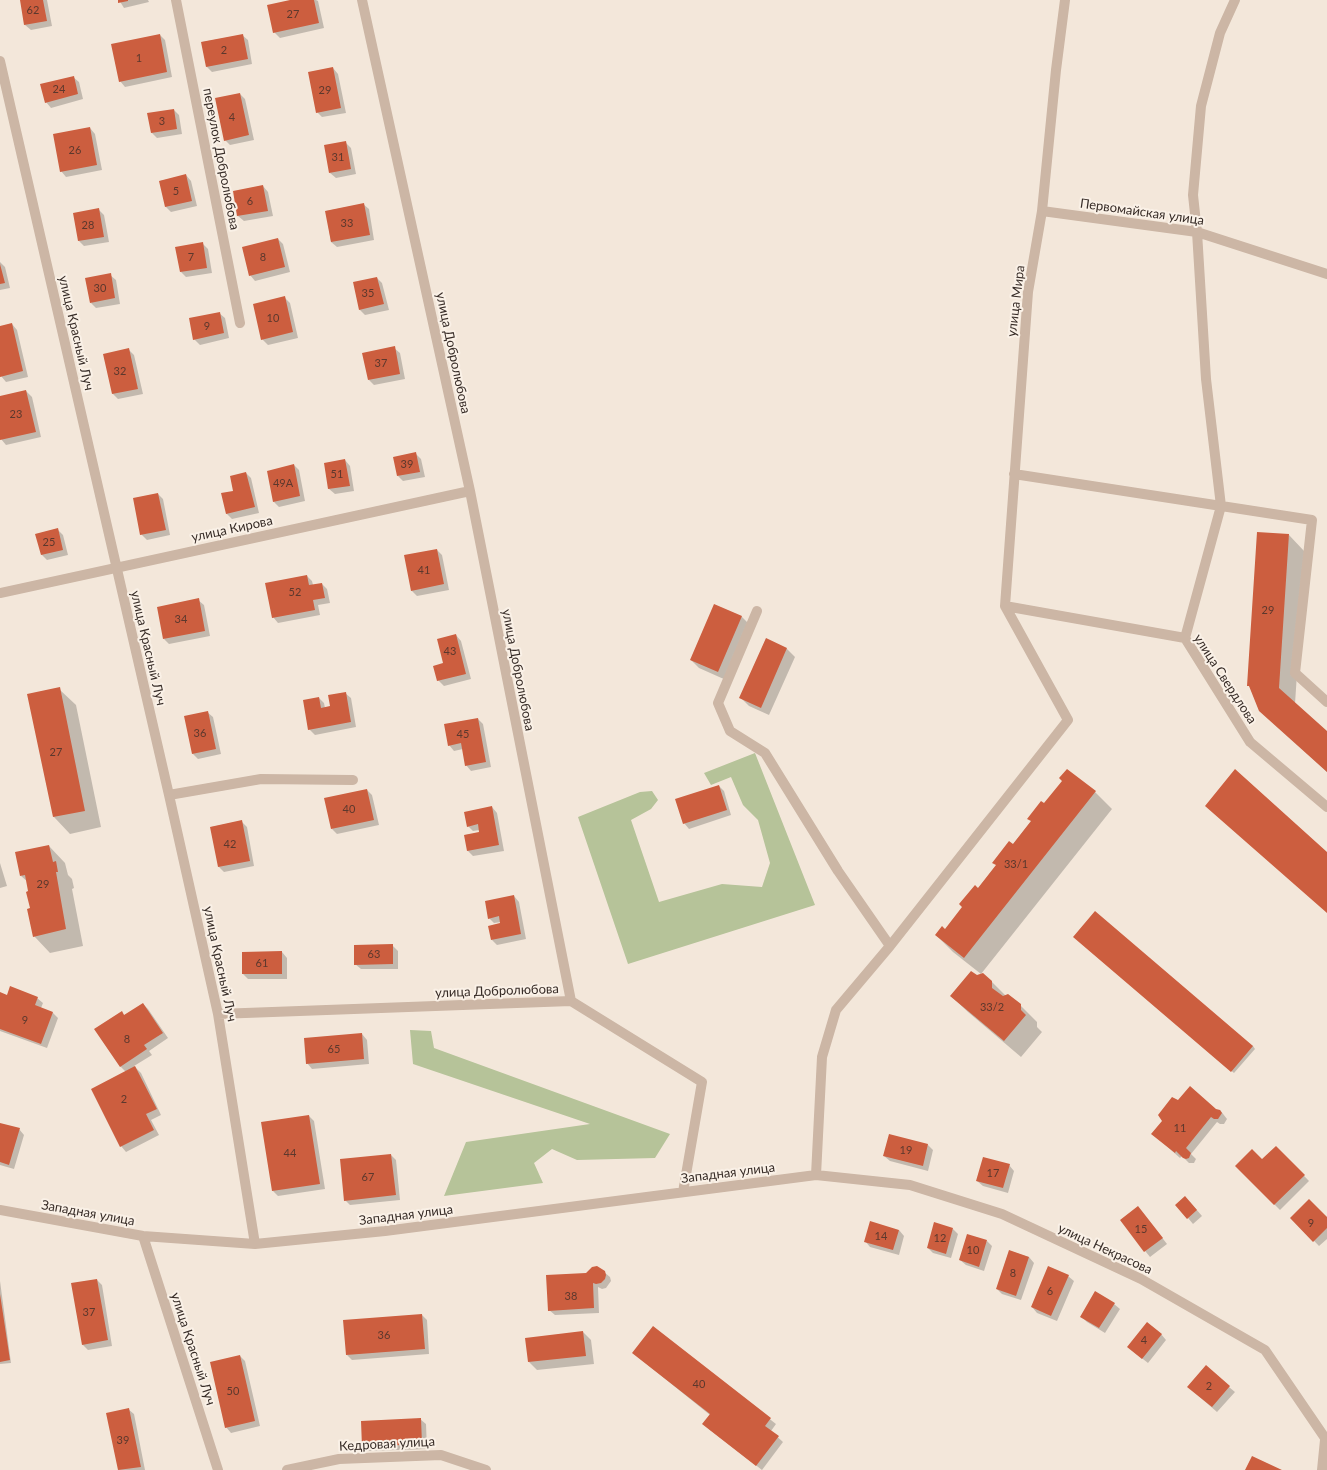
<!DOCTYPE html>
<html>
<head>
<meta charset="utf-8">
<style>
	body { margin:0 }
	canvas { display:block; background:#f3e7da }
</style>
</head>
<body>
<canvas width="1327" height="1470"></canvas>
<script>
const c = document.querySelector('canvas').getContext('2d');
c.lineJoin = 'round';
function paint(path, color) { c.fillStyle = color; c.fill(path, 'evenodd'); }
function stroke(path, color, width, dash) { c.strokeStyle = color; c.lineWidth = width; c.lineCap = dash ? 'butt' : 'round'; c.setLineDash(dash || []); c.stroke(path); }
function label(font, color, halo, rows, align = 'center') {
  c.font = font + ' Lato,sans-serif'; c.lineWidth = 4; c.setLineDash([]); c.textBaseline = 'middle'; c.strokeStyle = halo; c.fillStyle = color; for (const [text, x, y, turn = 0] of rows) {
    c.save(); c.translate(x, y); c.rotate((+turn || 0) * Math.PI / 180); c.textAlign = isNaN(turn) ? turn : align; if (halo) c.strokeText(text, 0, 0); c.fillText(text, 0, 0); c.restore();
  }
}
paint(new Path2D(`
	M 755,753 L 815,905 L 628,964 L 578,817 L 640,792 L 652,791 L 658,800 L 651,809 L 631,820 L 659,902 L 722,884 L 762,887 L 770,863 L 758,820 L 743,805 L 731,777 L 711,785 L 704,773 Z
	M 410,1030 L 431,1031 L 434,1048 L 670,1134 L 655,1158 L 577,1160 L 552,1149 L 534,1163 L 543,1183 L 444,1196 L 466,1142 L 590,1124 L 413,1064 Z`), '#b6c399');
paint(new Path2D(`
	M 21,0 L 47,0 L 52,26 L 31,30 L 25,25 Z
	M 119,0 L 148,0 L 149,2 L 124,8 Z
	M 295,0 L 316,0 L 318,1 L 324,28 L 280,38 L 274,32 Z
	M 160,35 L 165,40 L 172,77 L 125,87 L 120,81 Z
	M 242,35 L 248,40 L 252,64 L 212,72 L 207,67 L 202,42 Z
	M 333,68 L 338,74 L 346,113 L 322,117 L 317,112 Z
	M 73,77 L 79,82 L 83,99 L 51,108 L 46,102 Z
	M 240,94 L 245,99 L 254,140 L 230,145 L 225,140 Z
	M 174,110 L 179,115 L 182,134 L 157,138 L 152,133 L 148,114 Z
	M 90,128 L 95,134 L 102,170 L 66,177 L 61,171 Z
	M 346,143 L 351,148 L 356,174 L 336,178 L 330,173 Z
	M 186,175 L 191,181 L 197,206 L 171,212 L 166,207 L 160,181 Z
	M 263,186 L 268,192 L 273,216 L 244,221 L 238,216 L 234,192 Z
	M 363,204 L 369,209 L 374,240 L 337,247 L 331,242 L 326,211 Z
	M 99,210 L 104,215 L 109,242 L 84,246 L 79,241 Z
	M 278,239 L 283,244 L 290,272 L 255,281 L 250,275 Z
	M 202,243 L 208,249 L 212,273 L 186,277 L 181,272 Z
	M 0,262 L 5,267 L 10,288 L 0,290 Z
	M 110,275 L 116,280 L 120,304 L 96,308 L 91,303 Z
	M 377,278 L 382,283 L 389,310 L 365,315 L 360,310 L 354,283 Z
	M 285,298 L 290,303 L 298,338 L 268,345 L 262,339 Z
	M 219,313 L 225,318 L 229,338 L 200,345 L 194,339 Z
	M 12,324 L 17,330 L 28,377 L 6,382 L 1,376 L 0,373 L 0,327 Z
	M 394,348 L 400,353 L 405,379 L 374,385 L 369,380 Z
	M 128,349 L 134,355 L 143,394 L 118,399 L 113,394 L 104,355 Z
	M 26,391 L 32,397 L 41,437 L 6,445 L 1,439 L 0,436 L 0,397 Z
	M 416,454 L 421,459 L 425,477 L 403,481 L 398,476 Z
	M 345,460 L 350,466 L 354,491 L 335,494 L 329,489 L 325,464 Z
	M 294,465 L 299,470 L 305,501 L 279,507 L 274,502 Z
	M 246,473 L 251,478 L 259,513 L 232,519 L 226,513 Z
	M 158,494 L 163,499 L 170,535 L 147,540 L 141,534 Z
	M 57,529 L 63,535 L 68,555 L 47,560 L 42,555 L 37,534 Z
	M 1289,535 L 1305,552 L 1295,704 L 1327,732 L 1327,772 L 1260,710 L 1251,688 L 1248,685 Z
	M 437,550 L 442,555 L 449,590 L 417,596 L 412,591 Z
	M 307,576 L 312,581 L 313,585 L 322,584 L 327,589 L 330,603 L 318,605 L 320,615 L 278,623 L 273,617 Z
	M 198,600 L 204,605 L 210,636 L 169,644 L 164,639 Z
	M 715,605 L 742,617 L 750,625 L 726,680 L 699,668 L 691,660 Z
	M 456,635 L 461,641 L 471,679 L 444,686 L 438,680 Z
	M 766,639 L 787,649 L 795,657 L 769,715 L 749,706 L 741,698 Z
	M 59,689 L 76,705 L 101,827 L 70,834 L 54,817 L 28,695 Z
	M 345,693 L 351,698 L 356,727 L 315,735 L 309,729 L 319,698 L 324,703 L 325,708 L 332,707 Z
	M 207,712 L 213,717 L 221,754 L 198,759 L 193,754 Z
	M 478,719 L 483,724 L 491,767 L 471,771 L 466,765 L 463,749 L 454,751 L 449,745 Z
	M 719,786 L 724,791 L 731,815 L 689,829 L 684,823 Z
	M 367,790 L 372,795 L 379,825 L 337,834 L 332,829 Z
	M 1095,792 L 1112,809 L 981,974 L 953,952 L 936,935 L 945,930 L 1044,805 Z
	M 492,807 L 497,813 L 504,851 L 473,856 L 468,851 L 465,835 L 480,833 L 480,830 L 473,831 L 468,826 Z
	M 241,821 L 247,827 L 254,866 L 224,872 L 219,867 L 211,827 Z
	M 49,846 L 65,863 L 68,875 L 72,879 L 74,888 L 72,889 L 83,946 L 50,953 L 34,936 L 28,882 L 21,876 Z
	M 0,863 L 7,886 L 0,888 Z
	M 514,896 L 519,902 L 526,939 L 497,945 L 492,940 L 502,924 L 501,922 L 494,923 L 489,918 Z
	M 1077,939 L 1253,1046 L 1255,1049 L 1234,1073 Z
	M 392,945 L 398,951 L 398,969 L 361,969 L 355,964 Z
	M 282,952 L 287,958 L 287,979 L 248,979 L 243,974 Z
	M 977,977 L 992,982 L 1006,996 L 1020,1005 L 1037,1022 L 1037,1027 L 1042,1032 L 1021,1057 L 968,1012 L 951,996 Z
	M 0,993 L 7,996 L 37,998 L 43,1003 L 41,1008 L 53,1013 L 58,1018 L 47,1048 L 0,1031 Z
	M 143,1004 L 148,1009 L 168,1038 L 149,1051 L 152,1055 L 134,1066 L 141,1073 L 161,1115 L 151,1120 L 159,1135 L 126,1152 L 121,1146 L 126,1072 L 120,1066 L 121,1012 L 125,1016 Z
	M 362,1034 L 367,1040 L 369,1064 L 312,1069 L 307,1063 Z
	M 1215,1110 L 1220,1110 L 1227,1119 L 1224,1124 L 1220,1124 L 1217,1122 L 1191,1154 L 1196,1159 L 1194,1163 L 1189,1163 L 1182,1156 L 1180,1158 L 1153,1134 L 1163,1121 Z
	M 309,1116 L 314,1121 L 325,1189 L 278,1196 L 273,1191 Z
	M 0,1124 L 19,1129 L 24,1135 L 14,1169 L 0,1165 Z
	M 928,1145 L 933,1150 L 928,1171 L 890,1161 L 884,1156 Z
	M 1276,1147 L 1309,1181 L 1280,1210 L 1236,1166 L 1262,1161 Z
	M 391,1155 L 396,1160 L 400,1200 L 350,1205 L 345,1200 Z
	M 1009,1165 L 1014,1171 L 1008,1193 L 983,1186 L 977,1181 Z
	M 1190,1202 L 1202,1216 L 1193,1224 L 1188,1218 Z
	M 1143,1213 L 1167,1244 L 1150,1257 L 1121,1221 Z
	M 1292,1218 L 1327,1219 L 1327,1239 L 1319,1246 Z
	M 953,1229 L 958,1234 L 951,1258 L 933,1253 L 928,1248 Z
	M 899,1230 L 904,1236 L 899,1255 L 870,1247 L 865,1241 Z
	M 987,1241 L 992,1246 L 984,1271 L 966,1265 L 960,1260 Z
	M 1010,1251 L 1029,1257 L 1034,1263 L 1021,1300 L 1002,1294 L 997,1289 Z
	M 604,1272 L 610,1277 L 611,1281 L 606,1288 L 602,1289 L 598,1287 L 599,1313 L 555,1315 L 549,1310 Z
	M 1068,1276 L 1074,1281 L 1057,1321 L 1037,1313 L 1032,1307 Z
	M 97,1280 L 102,1285 L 112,1346 L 88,1350 L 83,1345 Z
	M 0,1281 L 11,1363 L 0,1364 Z
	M 1114,1304 L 1120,1309 L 1105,1333 L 1087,1322 L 1081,1316 Z
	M 422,1315 L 427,1320 L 429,1354 L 352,1360 L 347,1355 Z
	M 653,1327 L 776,1424 L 771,1431 L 783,1442 L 762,1470 L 709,1429 L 710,1415 L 633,1353 Z
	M 583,1332 L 591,1340 L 594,1364 L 537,1370 L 529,1362 L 526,1339 Z
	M 1161,1334 L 1166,1340 L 1148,1363 L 1134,1352 Z
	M 240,1356 L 245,1361 L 260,1426 L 231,1433 L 226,1427 Z
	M 1229,1387 L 1235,1392 L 1217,1412 L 1194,1392 Z
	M 128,1409 L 134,1414 L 145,1470 L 119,1470 L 107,1414 Z
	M 420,1419 L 426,1424 L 427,1449 L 368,1451 L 363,1446 Z`), '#0003');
paint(new Path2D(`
	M 20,0 L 43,0 L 47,21 L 24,25 Z
	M 118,0 L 128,0 L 128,1 L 118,3 Z
	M 290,0 L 314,0 L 319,23 L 273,33 L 267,5 Z
	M 160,34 L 167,72 L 119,82 L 111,44 Z
	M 243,34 L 248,59 L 206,67 L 201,42 Z
	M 333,67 L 341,108 L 316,113 L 308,72 Z
	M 74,76 L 78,94 L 45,103 L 40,84 Z
	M 240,93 L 249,135 L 224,141 L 215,98 Z
	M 174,109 L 177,129 L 151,133 L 147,113 Z
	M 90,127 L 97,165 L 60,172 L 53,134 Z
	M 346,141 L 351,169 L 329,173 L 324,145 Z
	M 186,174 L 192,201 L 165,207 L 159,181 Z
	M 263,185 L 268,211 L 237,216 L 233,191 Z
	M 364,203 L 370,235 L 331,242 L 325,211 Z
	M 99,208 L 104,237 L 78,241 L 73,213 Z
	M 278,238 L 285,267 L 249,276 L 242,247 Z
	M 203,242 L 207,268 L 180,272 L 175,247 Z
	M 0,264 L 5,283 L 0,284 Z
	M 111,273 L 115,298 L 90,303 L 85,278 Z
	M 377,277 L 384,304 L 359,310 L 353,282 Z
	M 285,296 L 293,332 L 261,340 L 253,304 Z
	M 220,312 L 224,333 L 193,340 L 189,318 Z
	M 12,323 L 23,371 L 0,377 L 0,326 Z
	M 395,346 L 400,374 L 368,380 L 362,353 Z
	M 129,348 L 138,389 L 112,394 L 103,354 Z
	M 26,390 L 36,432 L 0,440 L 0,396 Z
	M 416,452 L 420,472 L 397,476 L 393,457 Z
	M 345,459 L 350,486 L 328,489 L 324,463 Z
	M 294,464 L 300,496 L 273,502 L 267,471 Z
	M 246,472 L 255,507 L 226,514 L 221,493 L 233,491 L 230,476 Z
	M 158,493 L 166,530 L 140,535 L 133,498 Z
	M 58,528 L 63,550 L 41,555 L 35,534 Z
	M 1257,532 L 1289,534 L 1279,688 L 1327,731 L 1327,772 L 1259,711 L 1249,686 L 1247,686 Z
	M 437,549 L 444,584 L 411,591 L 404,555 Z
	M 307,575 L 309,585 L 322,583 L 325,598 L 313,600 L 315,610 L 272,618 L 265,583 Z
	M 199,598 L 205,631 L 163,639 L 157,607 Z
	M 714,604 L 742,616 L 718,672 L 690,660 Z
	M 456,634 L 466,674 L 437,681 L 433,666 L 443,663 L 437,639 Z
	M 766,638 L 787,648 L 761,708 L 739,698 Z
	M 60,687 L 85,811 L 53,817 L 27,694 Z
	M 346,692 L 351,722 L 308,730 L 303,700 L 319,697 L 321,708 L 330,706 L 328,695 Z
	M 208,711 L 216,749 L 192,754 L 184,716 Z
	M 478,718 L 486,762 L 465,766 L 461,743 L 448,746 L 444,724 Z
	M 1067,769 L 1096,791 L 964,958 L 935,935 L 942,926 L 945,929 L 962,907 L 959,904 L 975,885 L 978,888 L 996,865 L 992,863 L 1009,841 L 1013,844 L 1031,821 L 1027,819 L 1041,801 L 1044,803 L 1062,781 L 1059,778 Z
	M 1235,769 L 1327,852 L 1327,913 L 1205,806 Z
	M 719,785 L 727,810 L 683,824 L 675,799 Z
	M 367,789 L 374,820 L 331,829 L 324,798 Z
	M 492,806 L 499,845 L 467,851 L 464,835 L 479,832 L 478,824 L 467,827 L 464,812 Z
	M 242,820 L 250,861 L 218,867 L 210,827 Z
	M 49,845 L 53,862 L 56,861 L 58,872 L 56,872 L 66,929 L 33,937 L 27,909 L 30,908 L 26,892 L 28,891 L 25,875 L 20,876 L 15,852 Z
	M 514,895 L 521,934 L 491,940 L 488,926 L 500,923 L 499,916 L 488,919 L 485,901 Z
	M 1095,911 L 1253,1046 L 1231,1072 L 1073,937 Z
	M 393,944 L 393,964 L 354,965 L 354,945 Z
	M 282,951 L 282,974 L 242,974 L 242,952 Z
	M 971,971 L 977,975 L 983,973 L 992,981 L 992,988 L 1003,996 L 1008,994 L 1021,1004 L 1021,1010 L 1026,1015 L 1004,1041 L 950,996 Z
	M 10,986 L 38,997 L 35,1005 L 53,1012 L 41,1044 L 0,1029 L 0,992 L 7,995 Z
	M 143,1003 L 163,1033 L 144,1045 L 147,1049 L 120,1067 L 94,1029 L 122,1011 L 124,1015 Z
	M 362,1033 L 364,1059 L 306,1064 L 304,1038 Z
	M 135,1066 L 157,1109 L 146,1114 L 154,1130 L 120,1147 L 91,1089 Z
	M 1190,1086 L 1216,1109 L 1220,1110 L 1222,1113 L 1218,1119 L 1214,1119 L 1211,1117 L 1186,1148 L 1191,1153 L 1189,1158 L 1186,1159 L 1183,1158 L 1176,1151 L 1175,1153 L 1151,1134 L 1162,1121 L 1158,1115 L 1172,1097 L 1178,1100 Z
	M 309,1115 L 320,1184 L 272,1191 L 261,1122 Z
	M 0,1123 L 20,1128 L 9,1165 L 0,1162 Z
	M 889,1134 L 928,1144 L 923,1166 L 883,1156 Z
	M 1276,1146 L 1305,1175 L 1274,1205 L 1235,1166 L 1252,1149 L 1262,1159 Z
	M 391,1154 L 396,1195 L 344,1201 L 340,1159 Z
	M 983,1157 L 1010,1164 L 1003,1188 L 976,1181 Z
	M 1185,1196 L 1197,1210 L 1187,1219 L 1175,1205 Z
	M 1309,1199 L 1327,1217 L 1327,1228 L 1313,1242 L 1290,1218 Z
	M 1138,1206 L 1163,1238 L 1144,1252 L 1120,1220 Z
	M 870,1221 L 899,1230 L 893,1250 L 864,1242 Z
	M 934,1222 L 953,1228 L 946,1254 L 927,1248 Z
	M 967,1234 L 987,1240 L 979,1267 L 959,1260 Z
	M 1009,1250 L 1029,1257 L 1016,1296 L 996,1289 Z
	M 597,1266 L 605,1271 L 606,1275 L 605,1279 L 601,1283 L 596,1284 L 593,1283 L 594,1308 L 548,1311 L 546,1275 L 586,1273 L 592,1267 Z
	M 1048,1266 L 1069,1275 L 1051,1316 L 1031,1307 Z
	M 97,1279 L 108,1340 L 82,1345 L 71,1283 Z
	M 1095,1291 L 1115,1303 L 1099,1328 L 1080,1317 Z
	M 0,1294 L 10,1360 L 0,1362 Z
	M 422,1314 L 425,1349 L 346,1355 L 343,1320 Z
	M 1147,1322 L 1162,1334 L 1142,1359 L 1127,1347 Z
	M 653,1326 L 771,1418 L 765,1426 L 779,1436 L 756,1466 L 702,1424 L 710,1414 L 632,1353 Z
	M 583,1331 L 586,1356 L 528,1362 L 525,1338 Z
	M 240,1355 L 255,1421 L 225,1428 L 210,1362 Z
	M 1206,1365 L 1230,1386 L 1212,1407 L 1187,1387 Z
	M 129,1408 L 141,1467 L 118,1470 L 106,1413 Z
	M 421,1418 L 422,1444 L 362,1447 L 361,1421 Z
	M 1252,1456 L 1282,1470 L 1245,1470 Z`), '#cc5e3f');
stroke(new Path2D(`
	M 176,0 L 240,323
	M 0,61 L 169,795 L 218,1014 L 255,1244
	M 1042,211 L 1197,232 L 1327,274
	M 1014,474 L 1312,520 L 1295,673 L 1327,702
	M 0,593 L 470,491
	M 1005,606 L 1028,292 L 1042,211 L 1056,70 L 1065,0
	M 1005,606 L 1185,638 L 1250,742 L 1327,807
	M 757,611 L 718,703 L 730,731 L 765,753 L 838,871 L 890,946
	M 1185,638 L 1221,506 L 1206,379 L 1197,232 L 1193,195 L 1201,106 L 1220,33 L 1235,0
	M 169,795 L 261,779 L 353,780
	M 571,1001 L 702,1082 L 683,1192
	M 218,1014 L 571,1001 L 470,491 L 362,0
	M 816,1175 L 822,1057 L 836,1010 L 890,946 L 1068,720 L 1005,606
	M 0,1210 L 143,1236 L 255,1244 L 385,1231 L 816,1175 L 910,1185 L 1002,1214 L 1141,1279 L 1265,1350 L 1327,1441
	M 143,1236 L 218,1470
	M 287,1470 L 339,1459 L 441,1455 L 486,1470
	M 1322,1470 L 1325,1440 L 1327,1438`), '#ccb6a5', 10);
label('11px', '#5c382d', null, [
	["62",33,10],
	["27",293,14],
	["2",224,50],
	["1",139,58],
	["24",59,89],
	["29",325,90],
	["4",232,117],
	["3",162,121],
	["26",75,150],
	["31",338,157],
	["5",176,191],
	["6",250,201],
	["33",347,223],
	["28",88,225],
	["7",191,257],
	["8",263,257],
	["30",100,288],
	["35",368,293],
	["10",273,318],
	["9",207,326],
	["37",381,363],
	["32",120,371],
	["23",16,414],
	["39",407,464],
	["51",337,474],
	["49А",283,483],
	["25",49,542],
	["41",424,570],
	["52",295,592],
	["29",1268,610],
	["34",181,619],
	["43",450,651],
	["36",200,733],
	["45",463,734],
	["27",56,752],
	["40",349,809],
	["42",230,844],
	["33/1",1016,864],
	["29",43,884],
	["63",374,954],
	["61",262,963],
	["33/2",992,1007],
	["9",25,1020],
	["8",127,1039],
	["65",334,1049],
	["2",124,1099],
	["11",1180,1128],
	["19",906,1150],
	["44",290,1153],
	["17",993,1173],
	["67",368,1177],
	["9",1311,1223],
	["15",1141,1229],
	["14",881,1236],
	["12",940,1238],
	["10",973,1250],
	["8",1013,1273],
	["6",1050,1291],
	["38",571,1296],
	["37",89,1312],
	["36",384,1335],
	["4",1144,1340],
	["40",699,1384],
	["2",1209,1386],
	["50",233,1391],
	["39",123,1440]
]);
label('13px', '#372c27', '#faf1e7', [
	["переулок Добролюбова",221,159,79],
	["Первомайская улица",1142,212,8],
	["улица Мира",1016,301,-83],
	["улица Красный Луч",76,333,77],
	["улица Добролюбова",453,353,78],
	["улица Кирова",232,529,-12],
	["улица Красный Луч",148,648,77],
	["улица Добролюбова",518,670,79],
	["улица Свердлова",1225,679,57],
	["улица Красный Луч",220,964,78],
	["улица Добролюбова",497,991,-2],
	["Западная улица",728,1173,-7],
	["Западная улица",88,1213,10],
	["Западная улица",406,1215,-7],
	["улица Некрасова",1105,1249,25],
	["улица Красный Луч",193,1349,72],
	["Кедровая улица",387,1444,-3]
]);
</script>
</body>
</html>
